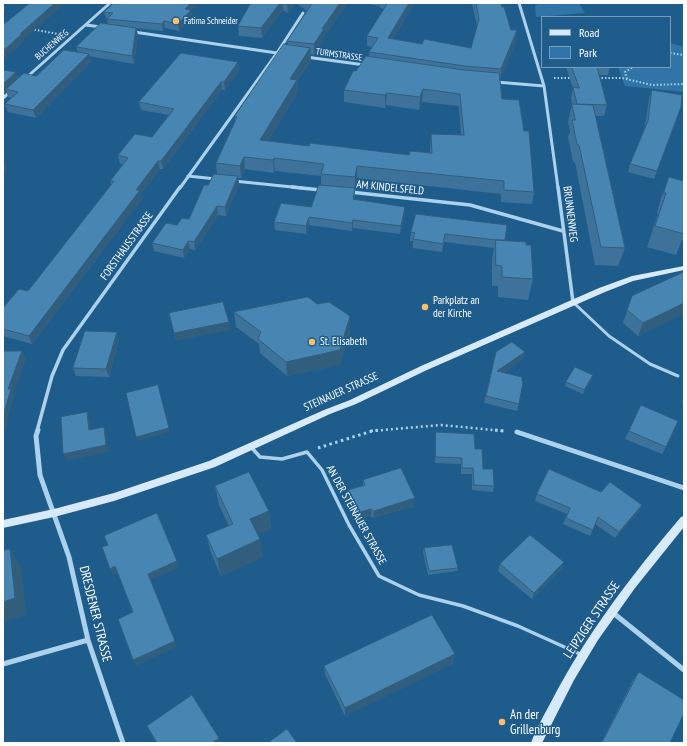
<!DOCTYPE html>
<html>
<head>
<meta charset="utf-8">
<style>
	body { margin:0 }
	#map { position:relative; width:687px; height:746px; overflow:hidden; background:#1e5c8c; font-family:"PT Sans Narrow",sans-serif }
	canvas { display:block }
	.frame { position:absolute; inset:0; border:4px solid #fff; pointer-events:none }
	.legend { position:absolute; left:541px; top:16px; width:130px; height:52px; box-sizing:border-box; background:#1e5c8c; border:1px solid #789dba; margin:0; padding:5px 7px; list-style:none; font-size:12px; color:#fff }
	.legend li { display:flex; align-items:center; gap:8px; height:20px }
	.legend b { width:20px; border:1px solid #789dba }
</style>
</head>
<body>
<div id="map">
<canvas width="687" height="746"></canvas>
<div class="frame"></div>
<ul class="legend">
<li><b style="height:5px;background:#d7eaf9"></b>Road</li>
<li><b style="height:11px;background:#2f75a7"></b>Park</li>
</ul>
</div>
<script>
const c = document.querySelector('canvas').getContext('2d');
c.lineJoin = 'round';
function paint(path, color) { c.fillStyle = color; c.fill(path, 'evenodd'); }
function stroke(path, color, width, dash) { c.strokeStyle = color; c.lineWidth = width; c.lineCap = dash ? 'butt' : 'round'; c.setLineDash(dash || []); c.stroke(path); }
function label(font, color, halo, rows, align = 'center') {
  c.font = font + ' "PT Sans Narrow",sans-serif'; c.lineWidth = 3; c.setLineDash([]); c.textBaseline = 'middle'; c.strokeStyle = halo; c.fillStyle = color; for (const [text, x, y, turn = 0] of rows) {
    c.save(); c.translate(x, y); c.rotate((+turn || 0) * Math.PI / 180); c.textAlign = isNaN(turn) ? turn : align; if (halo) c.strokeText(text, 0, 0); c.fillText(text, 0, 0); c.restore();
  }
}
paint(new Path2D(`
	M 540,3 L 579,3 L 585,13 L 536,17 L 535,6 Z
	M 670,43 L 684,47 L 684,92 L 625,86 L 618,67 L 670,67 Z`), '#2f75a7');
stroke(new Path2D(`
	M 31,29 L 58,34
	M 670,53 L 684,55
	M 554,78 L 573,78
	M 598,78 L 622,78 L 652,85 L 684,84
	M 627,79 L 625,72 L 633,67`), '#abd1ec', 2, [1.5, 2]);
stroke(new Path2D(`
	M 371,431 L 441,425 L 504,431`), '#abd1ec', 2.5, [2, 3]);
stroke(new Path2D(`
	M 495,430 L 504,431
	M 318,448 L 372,431 L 381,430`), '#abd1ec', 3, [2.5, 3.5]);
stroke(new Path2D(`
	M 574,303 L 609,336 L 650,364 L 678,376`), '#abd1ec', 3);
stroke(new Path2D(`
	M 251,447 L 260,457 L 282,459 L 307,452 L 322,470 L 349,525 L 379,576 L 419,595 L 463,606 L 518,626 L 582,655`), '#abd1ec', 3.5);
stroke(new Path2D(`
	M 519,3 L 544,86 L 558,188
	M 86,25 L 101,27
	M 134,32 L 277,53
	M 306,57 L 365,65
	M 27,77 L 110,3
	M 496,82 L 544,86
	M 3,98 L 11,91
	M 188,176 L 216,179
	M 234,181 L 302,188
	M 180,188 L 277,53 L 303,13`), '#abd1ec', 3);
stroke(new Path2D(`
	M 292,187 L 321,190
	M 558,187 L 573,302
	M 350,192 L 470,205 L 563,231
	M 37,431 L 52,376 L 63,350 L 180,187`), '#abd1ec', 3.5);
stroke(new Path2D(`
	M 38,430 L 36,436 L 40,475 L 69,557 L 88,640 L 123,743
	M 517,432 L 684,488
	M 612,612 L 684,670
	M 3,664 L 88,640`), '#abd1ec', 5);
paint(new Path2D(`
	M 684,266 L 684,270 L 633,281 L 605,292 L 427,370 L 356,404 L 330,414 L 215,467 L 114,501 L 54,517 L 3,528 L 3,520 L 54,509 L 114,493 L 209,461 L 324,410 L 350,400 L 421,366 L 599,288 L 632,276 Z
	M 684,516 L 684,527 L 635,588 L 598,640 L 574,680 L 542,743 L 531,743 C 536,729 544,715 551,702 C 587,633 631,576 681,517 Z`), '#d7eaf9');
paint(new Path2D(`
	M 251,3 L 295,3 L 288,13 L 283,10 L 262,38 L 239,36 L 238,26 Z
	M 296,3 L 348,3 L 324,37 L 324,39 L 314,55 L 310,54 L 311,60 L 297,81 L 298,92 L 268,141 L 309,146 L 409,155 L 430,153 L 430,147 L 431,134 L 461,135 L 459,106 L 422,102 L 419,110 L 386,105 L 385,108 L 344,102 L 344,90 L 356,71 L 369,56 L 369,52 L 372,47 L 367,46 L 367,36 L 385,9 L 380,8 L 380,6 L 361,3 L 414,3 L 393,39 L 422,44 L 471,48 L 477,26 L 472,3 L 501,3 L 511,30 L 516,41 L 500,79 L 502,99 L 524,131 L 534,192 L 532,204 L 501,202 L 501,194 L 357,178 L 355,190 L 354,200 L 405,215 L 400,234 L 353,228 L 352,231 L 309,225 L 306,234 L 275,230 L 274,222 L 311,207 L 321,185 L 321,176 L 275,171 L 274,173 L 245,169 L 241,178 L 238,178 L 239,184 L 226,216 L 218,215 L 195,250 L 190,249 L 184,258 L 154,251 L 152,243 L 177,225 L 189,219 L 208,185 L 217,174 L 216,163 L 235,121 L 235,116 L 288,45 L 287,41 L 307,11 Z
	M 191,11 L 192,17 L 179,31 L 165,28 L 163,31 L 136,28 L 138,35 L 134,64 L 89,56 L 91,62 L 36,118 L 8,112 L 5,104 L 12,98 L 8,97 L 6,91 L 3,94 L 3,70 L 16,72 L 18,78 L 36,76 L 78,52 L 76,47 L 108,24 L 107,19 L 106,18 L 104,12 Z
	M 238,62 L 239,70 L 225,90 L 222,90 L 163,169 L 160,169 L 141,194 L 142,199 L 32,344 L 3,336 L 3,308 L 28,291 L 111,185 L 110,181 L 123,164 L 120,164 L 118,155 L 152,137 L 169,115 L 141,110 L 139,102 Z
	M 566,67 L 610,67 L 608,75 L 599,75 L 607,105 L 604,116 L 595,116 L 625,248 L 618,266 L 595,265 L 575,162 L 573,162 L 568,137 L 570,131 L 568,122 L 572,104 L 571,98 L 573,88 Z
	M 652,90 L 681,107 L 654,179 L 628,172 L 630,164 L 645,127 L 649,98 Z
	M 669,177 L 684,181 L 684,241 L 682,240 L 676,255 L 647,247 L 658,214 L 657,213 L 661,198 Z
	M 416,214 L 505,240 L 526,245 L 533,279 L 528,300 L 498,297 L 498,286 L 492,286 L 492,260 L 494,248 L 444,242 L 442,252 L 413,248 L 413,241 L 410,241 L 411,232 Z
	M 684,272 L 684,313 L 638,336 L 623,323 L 632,296 Z
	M 234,312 L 350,331 L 340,365 L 287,376 L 260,353 L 259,344 L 236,327 Z
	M 119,340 L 109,377 L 76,376 L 73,368 Z
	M 496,352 L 523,359 L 503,373 L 519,404 L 517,411 L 484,403 Z
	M 592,379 L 583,394 L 565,386 L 566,382 Z
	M 684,397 L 684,403 L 682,402 Z
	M 629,431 L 666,447 L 662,454 L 625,439 Z
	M 436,432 L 475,449 L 483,469 L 494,486 L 493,492 L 472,490 L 472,474 L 461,474 L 461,464 L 435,463 L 435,438 Z
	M 363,480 L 414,506 L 373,518 L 371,516 L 357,520 L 348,497 L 348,490 L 363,486 Z
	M 215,486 L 269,511 L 271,529 L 258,534 L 263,557 L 221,576 L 211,553 L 206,535 L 229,526 L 219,505 Z
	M 601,492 L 642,505 L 639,511 L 615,538 L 595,524 L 590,536 L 563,524 L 567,514 L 535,501 L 537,494 Z
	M 424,548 L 458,568 L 457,571 L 428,575 L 423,552 Z
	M 564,562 L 561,569 L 532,599 L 498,571 L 500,564 Z
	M 453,663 L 345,716 L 325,674 L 324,666 Z
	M 639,672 L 670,743 L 601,743 L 633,680 Z`), '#3d739a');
paint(new Path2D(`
	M 55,3 L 66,3 L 24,39 L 25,41 L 3,60 L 3,51 L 20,34 Z
	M 191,3 L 198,3 L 191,11 L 192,17 L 179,31 L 178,24 L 185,9 Z
	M 280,3 L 283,3 L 283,10 L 262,38 L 261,28 Z
	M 287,3 L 295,3 L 288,13 Z
	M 340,3 L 348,3 L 324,37 L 324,39 L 314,55 L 314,44 L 322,29 Z
	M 409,3 L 414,3 L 387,49 L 388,38 Z
	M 164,21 L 165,28 L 163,31 L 162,24 Z
	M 136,28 L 138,35 L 134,64 L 132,56 Z
	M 517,30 L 516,41 L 500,79 L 501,69 Z
	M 310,48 L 311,60 L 297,81 L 298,92 L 261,153 L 260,140 L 290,79 Z
	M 89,54 L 91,62 L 36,118 L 33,110 Z
	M 238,62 L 239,70 L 225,90 L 224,82 Z
	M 16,72 L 19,80 L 6,89 L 6,91 L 3,94 L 3,84 Z
	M 221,82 L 222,90 L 163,169 L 161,161 Z
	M 423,89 L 422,102 L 419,110 L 420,97 Z
	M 387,93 L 386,105 L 385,108 L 385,95 Z
	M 244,157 L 245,169 L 241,178 L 240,166 Z
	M 274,158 L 275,171 L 274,173 L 273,160 Z
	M 4,161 L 7,169 L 3,173 L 3,162 Z
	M 158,161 L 160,169 L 141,194 L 142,199 L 32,344 L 29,336 L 136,190 Z
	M 357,166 L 357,178 L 355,190 L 355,177 Z
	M 238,176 L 239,184 L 226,216 L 225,207 Z
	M 217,206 L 218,215 L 195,250 L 194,242 Z
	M 405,207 L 405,215 L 400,234 L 401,226 Z
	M 309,217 L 309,225 L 306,234 L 306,226 Z
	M 353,220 L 353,228 L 352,231 L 352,223 Z
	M 188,241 L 190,249 L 184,258 L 183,250 Z
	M 684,303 L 684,313 L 638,336 L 643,323 Z
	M 350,316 L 350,331 L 340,365 L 287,376 L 286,362 Z
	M 229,322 L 231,330 L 175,341 L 174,333 Z
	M 117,332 L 119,340 L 109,377 L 106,369 Z
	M 22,351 L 26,359 L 13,394 L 14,396 L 5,431 L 3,428 L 3,416 L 8,389 Z
	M 525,352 L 523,359 L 496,378 L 497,371 Z
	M 593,375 L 592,379 L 583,394 L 584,390 Z
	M 159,389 L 170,432 L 137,441 L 136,437 Z
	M 87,412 L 90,420 L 92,438 L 89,430 Z
	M 104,427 L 107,435 L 109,452 L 67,461 L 63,454 Z
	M 415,498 L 414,506 L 373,518 L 374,511 Z
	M 642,505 L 639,511 L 615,538 L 619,532 Z
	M 371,509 L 371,516 L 357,520 L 357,513 Z
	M 269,511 L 271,529 L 253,537 L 250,519 Z
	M 260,539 L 263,557 L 221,576 L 217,559 Z
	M 10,549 L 21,567 L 26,615 L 3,622 L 3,602 Z
	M 177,561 L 179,568 L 150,580 L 148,574 Z
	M 564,562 L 561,569 L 532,599 L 534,593 Z
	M 115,566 L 118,573 L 113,575 L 110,569 Z
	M 175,641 L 177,647 L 136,666 L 133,660 Z
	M 455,654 L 453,663 L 345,716 L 345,708 Z
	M 219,738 L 221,743 L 212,743 Z`), '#325e7d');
const building = new Path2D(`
	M 30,3 L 55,3 L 20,34 L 22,34 L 3,51 L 3,23 L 5,23 Z
	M 114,3 L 191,3 L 185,9 L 191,10 L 178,24 L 164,21 L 162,24 L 107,19 L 113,13 L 104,12 Z
	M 251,3 L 280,3 L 261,28 L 238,26 Z
	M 309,3 L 340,3 L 322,29 L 324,29 L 314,44 L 287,41 L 311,5 Z
	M 388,3 L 409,3 L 388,38 L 422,44 L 424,39 L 471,48 L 479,19 L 476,3 L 501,3 L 502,7 L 504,7 L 511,30 L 517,30 L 501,69 L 465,66 L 369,52 L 378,38 L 367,36 Z
	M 101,23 L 136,28 L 132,56 L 76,47 Z
	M 284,44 L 310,48 L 290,79 L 297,80 L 260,140 L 309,146 L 310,143 L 409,155 L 410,151 L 432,153 L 431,134 L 464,135 L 460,94 L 423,89 L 420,97 L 387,93 L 385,95 L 344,90 L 353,71 L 356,71 L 366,56 L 464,70 L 499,73 L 502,99 L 519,100 L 524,131 L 529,131 L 534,192 L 504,190 L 504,181 L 357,166 L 355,177 L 321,174 L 324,164 L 274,158 L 273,160 L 244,157 L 240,166 L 216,163 L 237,117 L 235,116 Z
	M 64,50 L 89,54 L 33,110 L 5,104 L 18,92 L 6,89 L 24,73 L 36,76 Z
	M 181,53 L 238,62 L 224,82 L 221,82 L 161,161 L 158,161 L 136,190 L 140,190 L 29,336 L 3,329 L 3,308 L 19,289 L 28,291 L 114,181 L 110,181 L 128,158 L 118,155 L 135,134 L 152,137 L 174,109 L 139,102 Z
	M 572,67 L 597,67 L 607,105 L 577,104 L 573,87 L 579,88 Z
	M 3,70 L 16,72 L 3,84 Z
	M 652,90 L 682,95 L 681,107 L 657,171 L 630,164 L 648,121 Z
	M 572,104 L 593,105 L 625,248 L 601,247 L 579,145 L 577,144 L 572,120 L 575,120 Z
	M 214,174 L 238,176 L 225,207 L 217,206 L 194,242 L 188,241 L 183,250 L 152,243 L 166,223 L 177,225 L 182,218 L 189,219 L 204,185 L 208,185 Z
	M 669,177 L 684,181 L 684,234 L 655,226 L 666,193 L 664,193 Z
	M 319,185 L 355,188 L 353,199 L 405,207 L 401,226 L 353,220 L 352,223 L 309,217 L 306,226 L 274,222 L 281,203 L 311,207 Z
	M 416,214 L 507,225 L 505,240 L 496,240 L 445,234 L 443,244 L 413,239 L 415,233 L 411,232 Z
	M 496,240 L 526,242 L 526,245 L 531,245 L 533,279 L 502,277 L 502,266 L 496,265 Z
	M 684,272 L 684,303 L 643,323 L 627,310 L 632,296 Z
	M 308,297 L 317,304 L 329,302 L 350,316 L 340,350 L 286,362 L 258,339 L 261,332 L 234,312 Z
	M 223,302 L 229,322 L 174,333 L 169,313 Z
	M 85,331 L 117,332 L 106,369 L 73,368 Z
	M 512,342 L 525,352 L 497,371 L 522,377 L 522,381 L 523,382 L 519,404 L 486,396 L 496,352 Z
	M 3,351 L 22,351 L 8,389 L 11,389 L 3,416 Z
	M 575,367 L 593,375 L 584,390 L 566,382 Z
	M 158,385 L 169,428 L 136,437 L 126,393 Z
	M 641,405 L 678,421 L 666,447 L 629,431 Z
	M 87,412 L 89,430 L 104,427 L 106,445 L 63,454 L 61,417 Z
	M 436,432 L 474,434 L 475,449 L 482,449 L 483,469 L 493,469 L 494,486 L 474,485 L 473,468 L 462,468 L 462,458 L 436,457 Z
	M 401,468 L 415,498 L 374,511 L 371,509 L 357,513 L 348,490 L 365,485 L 363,480 Z
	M 549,469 L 601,492 L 610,482 L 642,505 L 619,532 L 598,517 L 593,530 L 566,518 L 570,508 L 537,494 Z
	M 249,472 L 269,511 L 250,519 L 260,539 L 217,559 L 206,535 L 233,524 L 215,486 Z
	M 157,513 L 177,561 L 148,574 L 175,641 L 133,660 L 118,619 L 133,612 L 115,566 L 110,569 L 102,547 L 108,545 L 104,536 Z
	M 530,535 L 564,562 L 534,593 L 500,564 Z
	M 452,545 L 458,568 L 429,571 L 424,548 Z
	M 10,549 L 15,598 L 3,602 L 3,551 Z
	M 432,615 L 455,654 L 345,708 L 324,666 Z
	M 639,672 L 684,700 L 684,713 L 670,743 L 602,743 Z
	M 192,695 L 219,738 L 212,743 L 157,743 L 147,726 Z
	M 287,729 L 297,743 L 268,743 Z`);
paint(building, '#4786b3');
stroke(building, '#325e7d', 1);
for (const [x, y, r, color] of [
	[176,21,4,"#fbbe6a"],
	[425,307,4,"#fbbe6a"],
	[312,342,4,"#fbbe6a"],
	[502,722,4,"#fbbe6a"]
]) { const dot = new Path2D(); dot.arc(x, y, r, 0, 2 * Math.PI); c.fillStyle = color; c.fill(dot); stroke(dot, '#1e5c8c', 1.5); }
label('9px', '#fff', '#1e5c8c', [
	["Fatima Schneider",184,21]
], 'left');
label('9px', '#fff', '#1e5c8c', [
	["BUCHENWEG",52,45,-41],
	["TURMSTRASSE",339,55,8]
]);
label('11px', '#fff', '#1e5c8c', [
	["AM KINDELSFELD",390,188,6],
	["BRUNNENWEG",570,214,83],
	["FORSTHAUSSTRASSE",127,246,-54],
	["STEINAUER STRASSE",341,392,-24],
	["AN DER STEINAUER STRASSE",356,515,61]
]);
label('11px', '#fff', '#1e5c8c', [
	["Parkplatz an",433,301],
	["der Kirche",433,314],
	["St. Elisabeth",320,342]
], 'left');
label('13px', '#fff', '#1e5c8c', [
	["DRESDENER STRASSE",95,614,76],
	["LEIPZIGER STRASSE",592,620,-56]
]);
label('13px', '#fff', '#1e5c8c', [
	["An der",510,715],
	["Grillenburg",510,730]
], 'left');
</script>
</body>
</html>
